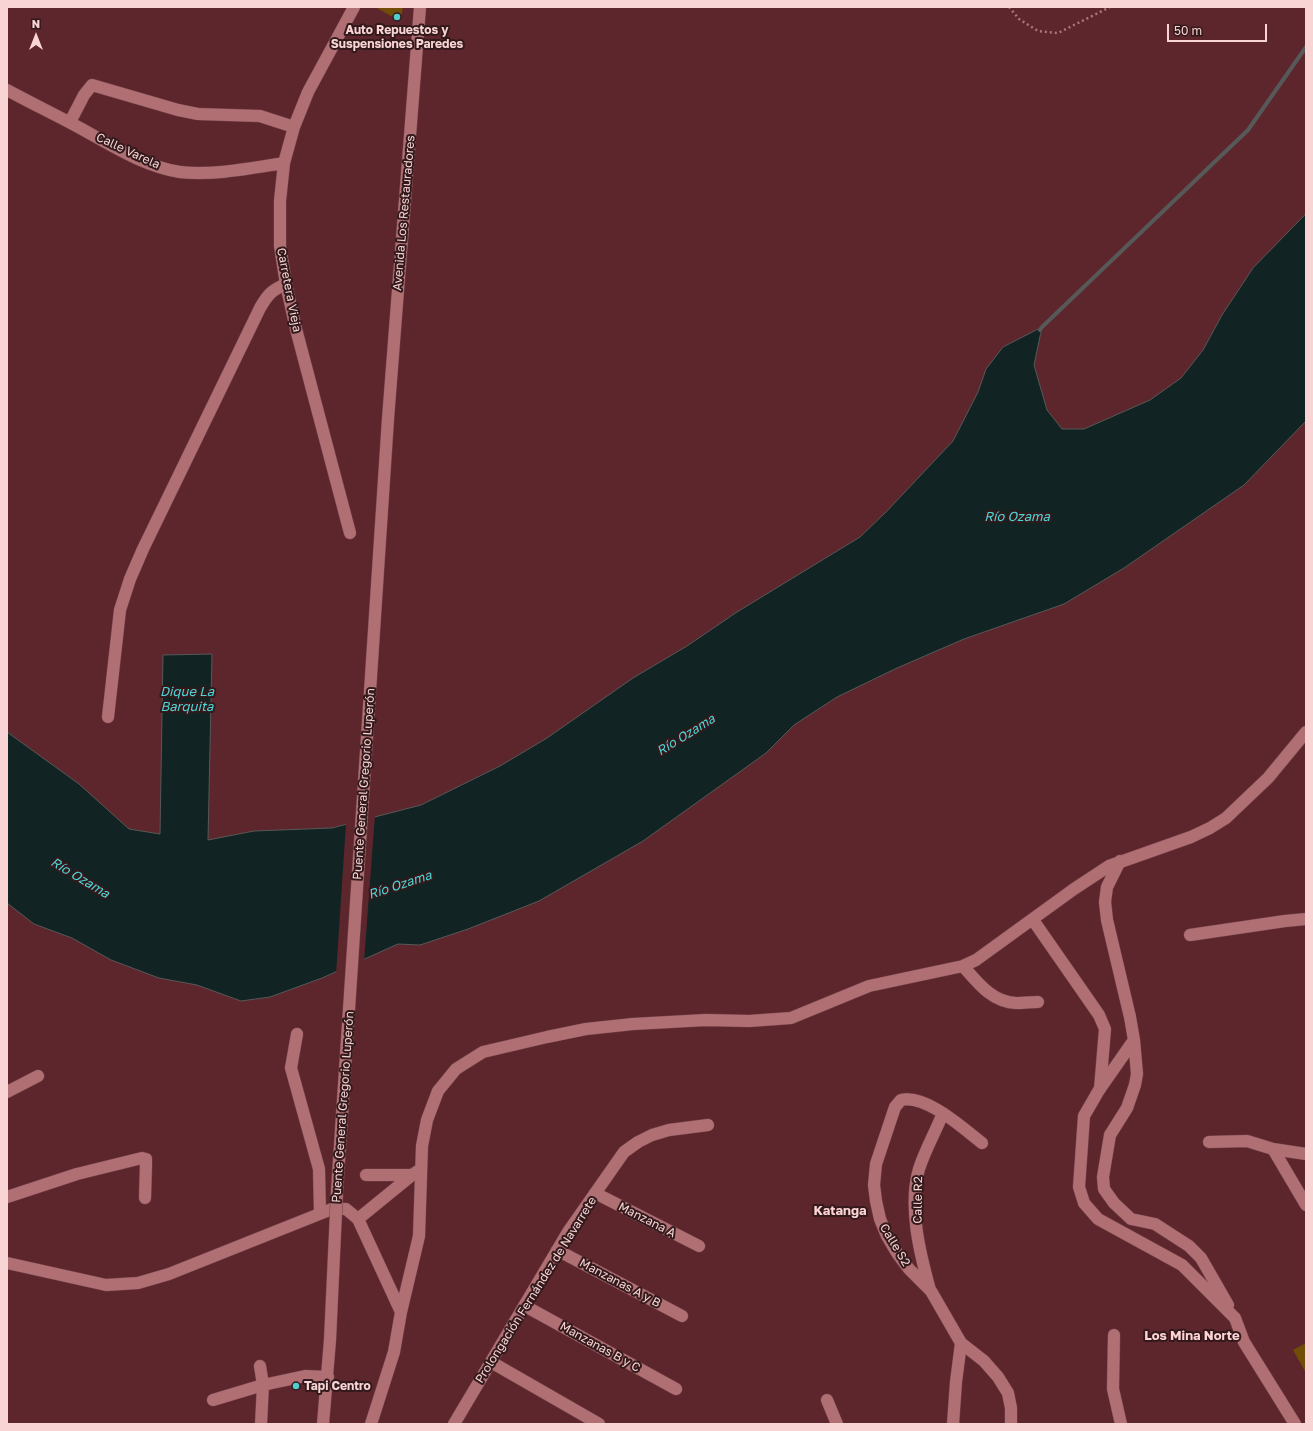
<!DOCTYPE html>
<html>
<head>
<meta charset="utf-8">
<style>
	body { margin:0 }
	#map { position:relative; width:1313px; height:1431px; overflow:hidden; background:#5d262c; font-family:"Golos Text",sans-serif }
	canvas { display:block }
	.frame { position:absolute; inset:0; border:8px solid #f9d4d5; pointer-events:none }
	.north { position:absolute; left:16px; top:16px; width:40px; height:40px; -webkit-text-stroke:3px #32191b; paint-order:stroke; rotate:0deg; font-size:11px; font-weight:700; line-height:16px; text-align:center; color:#f9d4d5 }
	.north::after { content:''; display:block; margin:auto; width:14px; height:18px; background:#f9d4d5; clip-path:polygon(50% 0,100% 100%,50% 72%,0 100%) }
	.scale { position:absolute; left:1167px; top:24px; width:100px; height:18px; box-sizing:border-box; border:2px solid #f9d4d5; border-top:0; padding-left:5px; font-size:12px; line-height:14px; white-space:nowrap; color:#f9d4d5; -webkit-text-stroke:3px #32191b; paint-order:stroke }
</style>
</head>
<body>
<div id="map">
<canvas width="1313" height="1431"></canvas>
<div class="frame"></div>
<div class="north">N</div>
<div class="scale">50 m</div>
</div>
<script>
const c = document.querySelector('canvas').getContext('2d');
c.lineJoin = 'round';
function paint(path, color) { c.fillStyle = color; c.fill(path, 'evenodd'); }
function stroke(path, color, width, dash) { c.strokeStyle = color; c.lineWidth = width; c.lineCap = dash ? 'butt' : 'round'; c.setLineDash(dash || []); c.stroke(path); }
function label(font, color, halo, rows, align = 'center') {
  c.font = font + ' "Golos Text",sans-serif'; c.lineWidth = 4; c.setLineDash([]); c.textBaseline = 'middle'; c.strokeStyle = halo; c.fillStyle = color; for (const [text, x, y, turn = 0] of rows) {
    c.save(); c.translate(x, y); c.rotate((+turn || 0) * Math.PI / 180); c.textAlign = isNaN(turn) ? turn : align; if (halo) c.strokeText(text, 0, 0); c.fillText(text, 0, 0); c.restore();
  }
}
const water = new Path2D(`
	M 1306,214 L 1306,421 L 1244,485 L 1124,568 L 1064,604 L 964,639 L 897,668 L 837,697 L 794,725 L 766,753 L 643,841 L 539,901 L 468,929 L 420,945 L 398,944 L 322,978 L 270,997 L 241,1001 L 197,985 L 159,978 L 111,960 L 72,938 L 34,924 L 7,903 L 7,732 L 79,784 L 129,829 L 160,834 L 163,655 L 212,654 L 208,840 L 254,831 L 332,828 L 421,805 L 500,766 L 547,738 L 633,678 L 687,646 L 737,612 L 860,537 L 886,512 L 953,441 L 978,392 L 986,369 L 1003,347 L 1042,327 L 1034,365 L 1047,410 L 1062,429 L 1084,429 L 1150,400 L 1181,378 L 1203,350 L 1222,315 L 1253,268 Z`);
paint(water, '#122323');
stroke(water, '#575858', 1);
paint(new Path2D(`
	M 375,815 L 364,962 L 336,975 L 346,823 Z`), '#5d262c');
stroke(new Path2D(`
	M 1040,330 L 1042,327 L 1248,130 L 1306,47`), '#575858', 4);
paint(new Path2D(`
	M 375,7 L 403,7 L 400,21 Z
	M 1306,1343 L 1306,1373 L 1293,1350 Z`), '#724d07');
const minor = new Path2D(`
	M 7,90 C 31,103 56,115 80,128 C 111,145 145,167 180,172 C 212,176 252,168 284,163
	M 70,122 L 84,95 L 92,85 L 178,110 L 198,114 L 260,116 L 294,127
	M 388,419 L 420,7
	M 350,533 L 296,329 L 286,284 L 280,246 L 280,201 L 284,163 L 294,127 L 308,92 L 354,7
	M 108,717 L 120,610 L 130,579 L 143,549 L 260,308 C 268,294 272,290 286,284
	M 1120,861 L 1107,887 L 1105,902 L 1107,920 L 1130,1017 L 1134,1040 L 1099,1090 L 1084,1116 L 1079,1187 L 1084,1203 L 1098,1219 L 1182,1265 L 1235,1318 L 1244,1342 L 1295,1424
	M 1033,920 L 1099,1015 L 1105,1029 L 1100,1089
	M 1190,935 L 1285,921 L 1306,919
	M 963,966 C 978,983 992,1002 1016,1003 C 1023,1003 1031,1002 1038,1002
	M 297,1034 L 291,1068 L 319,1169 L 320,1213
	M 1134,1040 L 1137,1074 L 1135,1085 L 1127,1108 L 1110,1135 L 1103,1177 L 1104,1189 L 1114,1203 L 1131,1219 L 1155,1224 L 1189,1246 L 1201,1258 L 1228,1305
	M 7,1092 L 38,1076
	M 1209,1142 L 1247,1141 L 1273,1149 L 1306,1154
	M 982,1143 C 964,1129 926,1094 901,1100 L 895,1107 L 876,1164 L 874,1185 L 876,1201 L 880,1219 L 887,1236 L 897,1253 L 909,1269 L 931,1291 L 961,1343 L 984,1361 L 998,1377 L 1008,1393 L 1011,1408 L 1011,1424
	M 1273,1149 L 1306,1205
	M 366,1175 L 412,1175
	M 595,1193 L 699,1246
	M 7,1197 L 77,1174 L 142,1158 L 146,1159 L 146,1164 L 145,1198
	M 358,1219 L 412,1175 L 421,1169
	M 557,1250 L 682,1316
	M 7,1263 L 106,1285 L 138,1283 L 169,1274 L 332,1209 L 346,1209 L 358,1219 L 401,1312
	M 930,1290 C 920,1254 908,1206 919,1169 C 925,1150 936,1131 943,1113
	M 525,1306 L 676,1389
	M 1114,1335 L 1113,1389 L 1121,1424
	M 491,1362 L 599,1424
	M 260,1366 L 263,1385 L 261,1424
	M 213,1400 L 263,1385 L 305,1376 L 328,1377
	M 827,1400 L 837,1424
	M 323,1424 L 330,1340
	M 371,1424 L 394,1352 L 401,1312 L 419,1236 L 422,1146 L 427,1120 L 438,1091 L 456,1069 L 483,1052 L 547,1037 L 586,1029 L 633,1024 L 706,1020 L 749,1021 L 791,1018 L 869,986 L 963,966 L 976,960 L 1074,889 L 1109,866 L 1191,837 L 1210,828 L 1226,818 L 1268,778 L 1306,732
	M 454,1424 L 568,1232 L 624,1152 L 638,1142 L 652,1135 L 669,1130 L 708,1125
	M 953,1424 L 956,1382 L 961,1343`);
stroke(minor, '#74434a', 13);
stroke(new Path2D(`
	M 1009,7 L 1019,19 L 1038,31 L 1058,33 L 1110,7`), '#a7787c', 2.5, [2, 3]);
stroke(minor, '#af6f73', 12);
const minorBridge = new Path2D(`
	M 330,1340 L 337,1191 L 388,419`);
stroke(minorBridge, '#74434a', 13, []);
stroke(minorBridge, '#af6f73', 12);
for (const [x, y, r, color] of [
	[397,17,4,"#52cdce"],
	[296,1386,4,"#52cdce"]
]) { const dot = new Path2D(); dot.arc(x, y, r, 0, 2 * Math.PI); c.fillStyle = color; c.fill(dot); stroke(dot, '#32191b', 1.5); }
label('bold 12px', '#f9d4d5', '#32191b', [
	["Auto Repuestos y",397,30],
	["Suspensiones Paredes",397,44],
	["Tapi Centro",304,1386,"left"]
]);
label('12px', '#f9d4d5', '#32191b', [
	["Calle Varela",128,151,25],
	["Avenida Los Restauradores",404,213,-85],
	["Carretera Vieja",289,290,79],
	["Puente General Gregorio Luperón",364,784,-86],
	["Puente General Gregorio Luperón",343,1107,-86],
	["Calle R2",918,1200,-89],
	["Manzana A",647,1220,27],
	["Calle S2",895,1245,59],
	["Manzanas A y B",620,1283,28],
	["Prolongación Fernández de Navarrete",536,1290,-58],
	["Manzanas B y C",600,1347,29]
]);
label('italic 13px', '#4dd5d6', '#32191b', [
	["Río Ozama",1017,517],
	["Dique La",187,692],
	["Barquita",187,707],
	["Río Ozama",686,735,-32],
	["Río Ozama",80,878,31],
	["Río Ozama",400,885,-18]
]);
label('bold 13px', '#fed3d4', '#32191b', [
	["Katanga",840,1211],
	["Los Mina Norte",1192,1336]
]);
</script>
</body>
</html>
